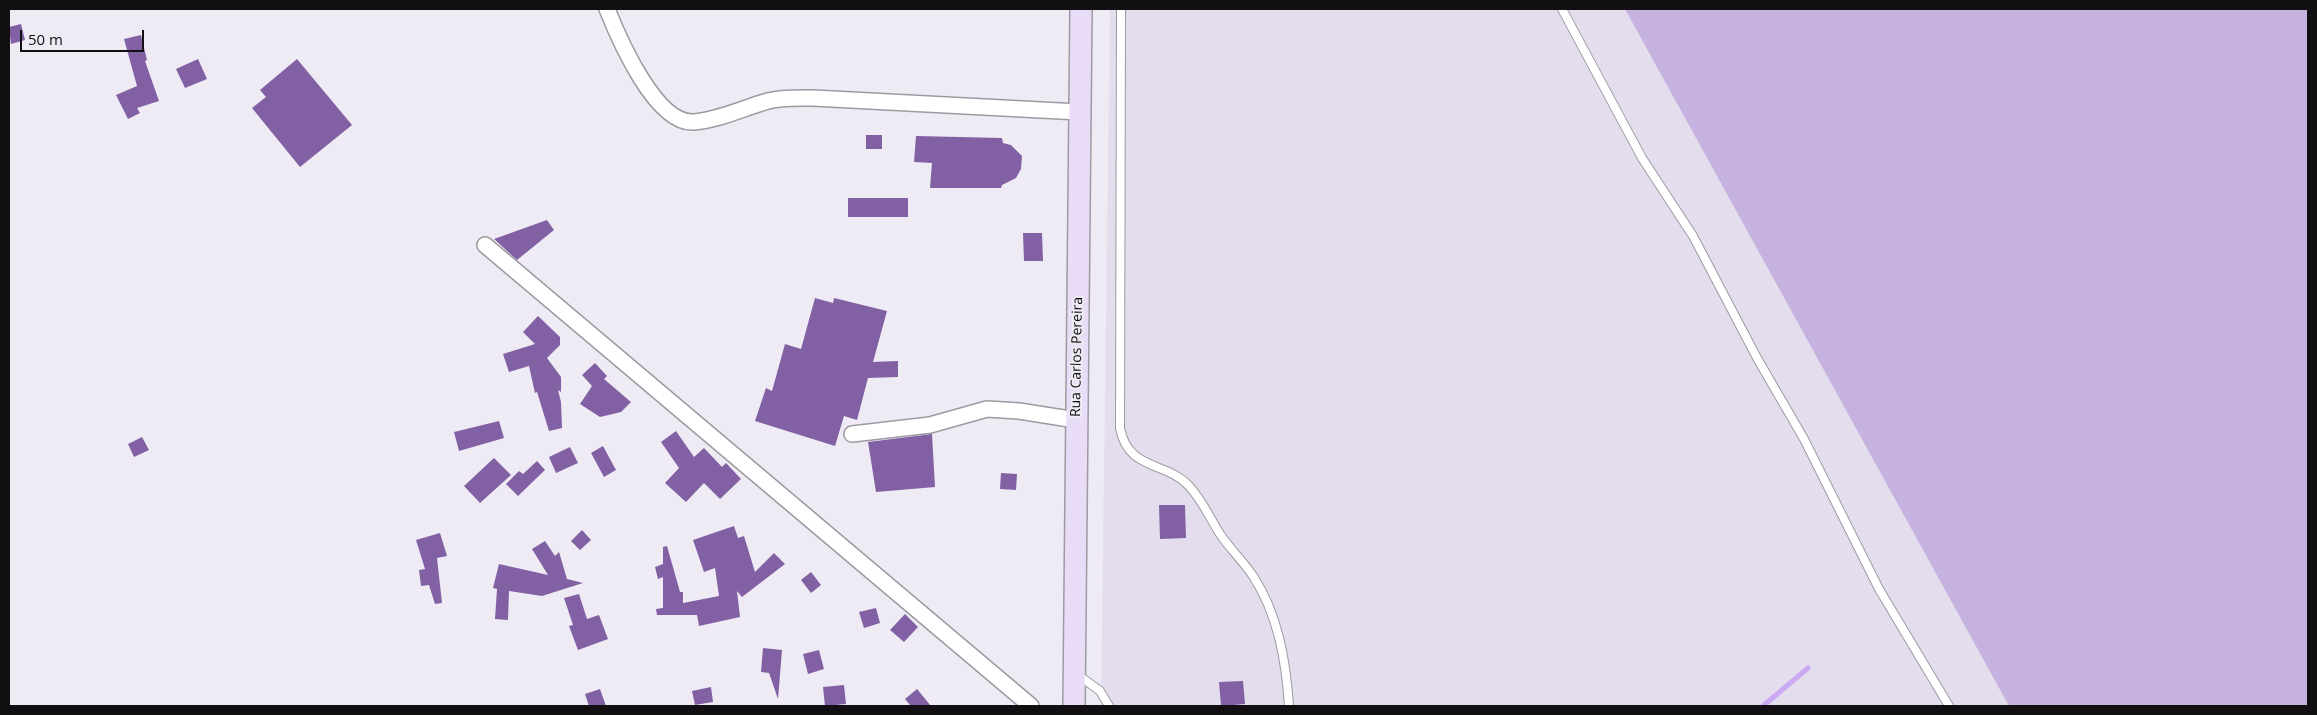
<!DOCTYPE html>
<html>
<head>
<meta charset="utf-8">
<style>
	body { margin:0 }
	#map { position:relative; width:2317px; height:715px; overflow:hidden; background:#efebf4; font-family:"Open Sans",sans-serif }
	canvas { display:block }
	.frame { position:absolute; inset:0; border:10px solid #110f12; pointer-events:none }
	.scale { position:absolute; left:20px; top:30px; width:124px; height:22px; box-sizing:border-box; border:2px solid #110f12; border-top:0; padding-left:6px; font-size:15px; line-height:18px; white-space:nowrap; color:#110f12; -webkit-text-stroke:4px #efebf4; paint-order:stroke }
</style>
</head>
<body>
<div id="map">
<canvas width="2317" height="715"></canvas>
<div class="frame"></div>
<div class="scale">50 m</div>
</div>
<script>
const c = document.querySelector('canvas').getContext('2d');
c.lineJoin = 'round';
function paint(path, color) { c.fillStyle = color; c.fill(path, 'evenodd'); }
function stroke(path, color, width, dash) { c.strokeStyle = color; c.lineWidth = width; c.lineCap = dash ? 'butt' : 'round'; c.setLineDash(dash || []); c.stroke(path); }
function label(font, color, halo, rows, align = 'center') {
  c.font = font + ' "Open Sans",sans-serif'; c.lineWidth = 4; c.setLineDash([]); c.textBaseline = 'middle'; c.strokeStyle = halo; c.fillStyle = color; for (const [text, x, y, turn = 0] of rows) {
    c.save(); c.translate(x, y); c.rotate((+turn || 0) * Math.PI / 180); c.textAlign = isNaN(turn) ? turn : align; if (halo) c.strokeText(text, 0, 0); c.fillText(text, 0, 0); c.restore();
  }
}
paint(new Path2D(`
	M 1110,9 L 2308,9 L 2308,706 L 1101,706 Z`), '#e4dded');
paint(new Path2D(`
	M 1625,9 L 2308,9 L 2308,706 L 2009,706 Z`), '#c6b2df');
stroke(new Path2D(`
	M 1763,706 L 1808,668`), '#cca9f3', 5);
paint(new Path2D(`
	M 21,24 L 25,40 L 11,44 L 9,27 Z
	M 141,35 L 147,60 L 145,61 L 159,101 L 137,108 L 140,113 L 128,119 L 116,95 L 137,86 L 124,39 Z
	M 198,59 L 207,79 L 185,88 L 176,69 Z
	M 297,59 L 352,125 L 300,167 L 252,108 L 266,97 L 260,90 Z
	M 866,135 L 882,135 L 882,149 L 866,149 Z
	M 916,136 L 1002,138 L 1003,143 L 1011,145 L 1022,156 L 1021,169 L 1016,178 L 1002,185 L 1001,188 L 930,188 L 932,163 L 914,162 Z
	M 848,198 L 908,198 L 908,217 L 848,217 Z
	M 547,220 L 554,230 L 517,260 L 494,239 Z
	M 1023,233 L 1042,233 L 1043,261 L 1024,261 Z
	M 815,298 L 833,303 L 834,298 L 887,311 L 873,362 L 898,361 L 898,377 L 868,378 L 857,420 L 844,416 L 835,446 L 755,421 L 766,388 L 772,391 L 785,344 L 801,349 Z
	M 538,316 L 560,337 L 560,345 L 547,358 L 561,377 L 561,392 L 558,390 L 561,402 L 562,428 L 549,431 L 537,392 L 535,393 L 529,366 L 509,372 L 503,354 L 535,344 L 523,332 Z
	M 595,363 L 607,376 L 604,379 L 631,402 L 621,412 L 600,417 L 580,404 L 592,386 L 582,375 Z
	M 499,421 L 504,438 L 459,451 L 454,432 Z
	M 676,431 L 694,457 L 704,448 L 722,467 L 726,463 L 741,479 L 720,499 L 704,483 L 686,502 L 665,483 L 679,468 L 661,442 Z
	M 932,434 L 935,487 L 876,492 L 868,442 Z
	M 142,437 L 149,450 L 134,457 L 128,444 Z
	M 603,446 L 616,470 L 604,477 L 591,453 Z
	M 570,447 L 578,463 L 556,473 L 549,457 Z
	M 494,458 L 511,475 L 480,503 L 464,486 Z
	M 537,461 L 545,470 L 518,496 L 506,484 L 519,471 L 523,474 Z
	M 1001,473 L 1017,474 L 1016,490 L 1000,489 Z
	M 1159,505 L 1185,505 L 1186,538 L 1160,539 Z
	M 734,526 L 738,538 L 744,536 L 755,572 L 774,553 L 785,564 L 742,597 L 737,591 L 740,617 L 699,626 L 697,615 L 657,615 L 656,609 L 663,608 L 663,577 L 658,579 L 655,567 L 663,564 L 663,547 L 667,546 L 680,592 L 683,592 L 683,603 L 719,596 L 715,568 L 704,572 L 693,540 Z
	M 582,530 L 591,540 L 580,550 L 571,541 Z
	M 440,533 L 447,556 L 437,558 L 442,603 L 435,604 L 429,585 L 421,586 L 419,570 L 425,569 L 416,540 Z
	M 545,541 L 555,556 L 559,552 L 567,579 L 583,583 L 542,596 L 509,591 L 508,620 L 495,619 L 497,589 L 493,588 L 499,564 L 548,575 L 532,549 Z
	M 811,572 L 821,585 L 811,593 L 801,580 Z
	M 579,594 L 587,619 L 599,615 L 608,639 L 578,650 L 569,626 L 573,625 L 564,598 Z
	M 876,608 L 880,623 L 864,628 L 859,612 Z
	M 905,614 L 918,627 L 904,642 L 890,630 Z
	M 763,648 L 782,650 L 778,699 L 769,673 L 761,672 Z
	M 819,650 L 824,669 L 808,674 L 803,654 Z
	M 1243,681 L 1245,704 L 1221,706 L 1219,682 Z
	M 844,685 L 846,704 L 825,706 L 823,687 Z
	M 711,687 L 713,702 L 695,705 L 692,691 Z
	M 600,689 L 606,706 L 589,706 L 585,694 Z
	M 917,689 L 931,706 L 911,706 L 905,699 Z`), '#8160a4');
const service = new Path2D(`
	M 1121,9 L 1120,428 C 1128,471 1166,461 1189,486 C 1202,500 1210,518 1220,534 C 1230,549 1243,561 1253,576 C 1278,614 1286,661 1289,706
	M 1562,9 L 1642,158 L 1693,236 L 1757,358 L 1804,439 L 1879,589 L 1949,706
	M 1077,674 L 1100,691 L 1109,706`);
const minor = new Path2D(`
	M 607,9 C 619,39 656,125 694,122 C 719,120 743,108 768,101 C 782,97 798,98 813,98 L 1079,112
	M 485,245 L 1031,706
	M 852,434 L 930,425 L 987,409 L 1019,411 L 1076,420`);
const secondary = new Path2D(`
	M 1074,706 L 1081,9`);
stroke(service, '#9d9aa2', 10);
stroke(minor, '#9d9aa2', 18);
stroke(secondary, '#9d9aa2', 24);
stroke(service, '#fff', 8);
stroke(minor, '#fff', 15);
stroke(secondary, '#e9dcf7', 21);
label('14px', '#110f12', '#efebf4', [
	["Rua Carlos Pereira",1077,357,-89]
]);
</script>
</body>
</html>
